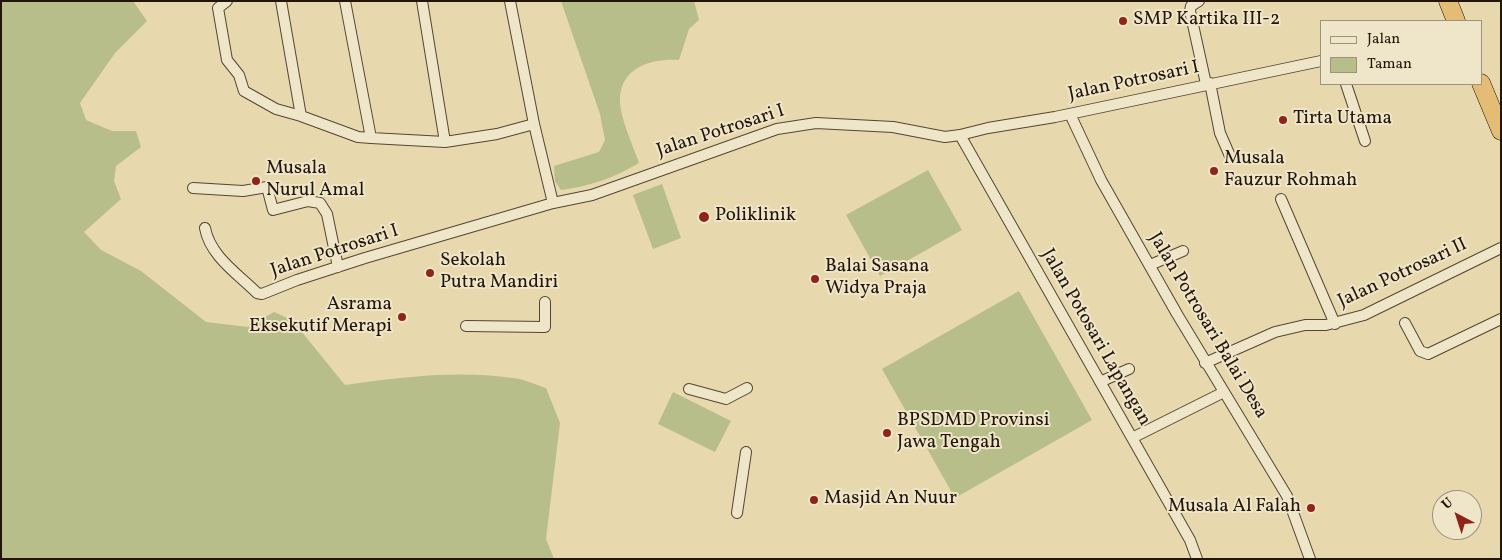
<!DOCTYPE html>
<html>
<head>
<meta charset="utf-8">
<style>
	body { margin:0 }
	#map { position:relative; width:1502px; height:560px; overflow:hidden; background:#e7d8ad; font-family:Vollkorn,serif }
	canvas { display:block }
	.frame { position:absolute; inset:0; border:2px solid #231509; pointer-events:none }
	.legend { position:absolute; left:1320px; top:20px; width:162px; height:65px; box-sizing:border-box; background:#efe6ca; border:1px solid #9d927d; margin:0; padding:6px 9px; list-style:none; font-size:15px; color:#231509 }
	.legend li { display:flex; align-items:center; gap:10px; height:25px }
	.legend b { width:25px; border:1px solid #9d927d }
	.north { position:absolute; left:1432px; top:490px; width:50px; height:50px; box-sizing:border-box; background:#efe6ca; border:1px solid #9d927d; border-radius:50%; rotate:320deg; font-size:14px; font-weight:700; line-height:20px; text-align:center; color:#231509 }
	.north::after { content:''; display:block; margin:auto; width:18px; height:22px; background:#8f2418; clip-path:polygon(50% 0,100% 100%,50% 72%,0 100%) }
</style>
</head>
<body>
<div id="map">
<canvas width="1502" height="560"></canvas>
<div class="frame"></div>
<ul class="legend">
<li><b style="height:6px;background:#efe6ca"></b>Jalan</li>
<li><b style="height:14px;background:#b7be89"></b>Taman</li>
</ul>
<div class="north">U</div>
</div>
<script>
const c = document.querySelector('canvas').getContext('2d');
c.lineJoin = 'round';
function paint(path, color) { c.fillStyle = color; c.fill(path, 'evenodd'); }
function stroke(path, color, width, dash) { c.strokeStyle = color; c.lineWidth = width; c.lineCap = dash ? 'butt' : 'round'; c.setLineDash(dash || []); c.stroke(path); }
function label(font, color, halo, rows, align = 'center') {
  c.font = font + ' Vollkorn,serif'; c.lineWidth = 4; c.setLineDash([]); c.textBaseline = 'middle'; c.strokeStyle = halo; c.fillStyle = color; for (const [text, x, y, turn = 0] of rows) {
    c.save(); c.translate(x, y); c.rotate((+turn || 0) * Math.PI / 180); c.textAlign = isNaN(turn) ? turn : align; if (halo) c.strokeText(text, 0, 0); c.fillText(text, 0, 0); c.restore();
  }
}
paint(new Path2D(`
	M 1,1 L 133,1 L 147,21 L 115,53 L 80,103 L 86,120 L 112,131 L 136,131 L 141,147 L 116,166 L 114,181 L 121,199 L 84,232 L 101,250 L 141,271 L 206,322 L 248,327 L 274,312 L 292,320 L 345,385 C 401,377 457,370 513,378 C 524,379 536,385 546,388 L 560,423 L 546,539 L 554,559 L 1,559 Z
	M 561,1 L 694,1 L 699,20 L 689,29 L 679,60 C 654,58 623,66 620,96 C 618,114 633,145 639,163 C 616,177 588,187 561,190 L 555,181 L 554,166 L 599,152 L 605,140 L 600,114 Z
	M 928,170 L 962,230 L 880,276 L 846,215 Z
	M 662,184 L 681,238 L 653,249 L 633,195 Z
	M 1019,291 L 1092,420 L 955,498 L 882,369 Z
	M 673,392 L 731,421 L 715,452 L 658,424 Z`), '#b7be89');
const minor = new Path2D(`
	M 227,1 L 218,8 L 227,60 L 239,75 L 244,91 L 276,109 L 301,116
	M 281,1 L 301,116 L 358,137 L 371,138
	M 345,1 L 371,138 L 445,142
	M 422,1 L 445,142 L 497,134 L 534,124
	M 510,1 L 534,124 L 553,203
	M 1199,1 L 1191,6 L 1190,11 L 1206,84
	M 1210,83 L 1220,133 L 1230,156
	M 1346,84 L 1365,141
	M 1070,114 L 1101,180 L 1177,314 L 1287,496 L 1310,559
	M 960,135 L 1190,540 L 1197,559
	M 193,188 L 243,191 L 267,187 L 273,210 L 308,201 L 320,203 L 327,214 L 338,267
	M 1281,199 L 1335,324
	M 205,228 C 210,256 238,274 257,293 L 262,294 L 297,280 L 365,258 L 553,203 L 592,195 L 777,129 L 816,123 L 893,127 L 945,137 L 960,135 L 988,128 L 1055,117 L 1321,61
	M 1150,265 L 1183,251
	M 1405,323 L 1420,351 L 1428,354 L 1501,319
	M 466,326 L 545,327 L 545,302
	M 1205,363 L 1275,332 L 1305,325 L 1326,325 L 1364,315 L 1501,248
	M 1100,382 L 1129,369
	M 689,389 L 726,399 L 747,388
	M 1132,438 L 1224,392
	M 737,513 L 746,452`);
const trunk = new Path2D(`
	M 1448,1 L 1456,21
	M 1481,83 L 1501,131`);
stroke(minor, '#544632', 12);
stroke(trunk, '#231509', 19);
stroke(minor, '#efe6ca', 10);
stroke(trunk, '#e4bc76', 18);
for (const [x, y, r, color] of [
	[1123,21,5,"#8f2418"],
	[1283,120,5,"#8f2418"],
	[1214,171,5,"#8f2418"],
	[256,181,5,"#8f2418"],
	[704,217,6,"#8f2418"],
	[430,273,5,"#8f2418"],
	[815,279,5,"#8f2418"],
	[402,317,5,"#8f2418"],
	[887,433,5,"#8f2418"],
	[814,500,5,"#8f2418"],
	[1311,508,5,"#8f2418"]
]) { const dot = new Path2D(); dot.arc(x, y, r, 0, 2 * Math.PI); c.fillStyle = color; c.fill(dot); stroke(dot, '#efe6ca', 2); }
label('19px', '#231509', '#efe6ca', [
	["SMP Kartika III-2",1133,21],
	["Tirta Utama",1293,120],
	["Musala",1224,160],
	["Fauzur Rohmah",1224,182],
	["Musala",266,170],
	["Nurul Amal",266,192],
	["Poliklinik",715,217],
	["Sekolah",440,262],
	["Putra Mandiri",440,284],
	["Balai Sasana",825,268],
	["Widya Praja",825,290],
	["Asrama",392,306,"right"],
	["Eksekutif Merapi",392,328,"right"],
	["BPSDMD Provinsi",897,422],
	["Jawa Tengah",897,444],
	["Masjid An Nuur",824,500],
	["Musala Al Falah",1301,508,"right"]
], 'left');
label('19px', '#231509', '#efe6ca', [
	["Jalan Potrosari I",1134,82,-12],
	["Jalan Potrosari I",721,132,-18],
	["Jalan Potrosari I",335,252,-18],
	["Jalan Potrosari II",1403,274,-25],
	["Jalan Potrosari Balai Desa",1207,326,59],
	["Jalan Potosari Lapangan",1095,338,60]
]);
</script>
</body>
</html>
